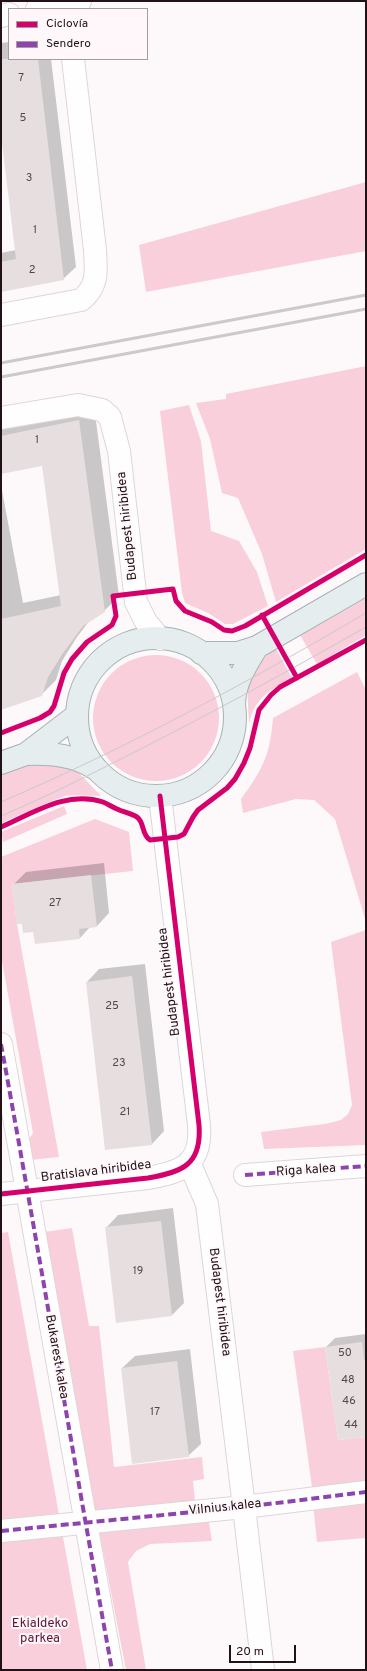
<!DOCTYPE html>
<html>
<head>
<meta charset="utf-8">
<style>
	body { margin:0 }
	#map { position:relative; width:367px; height:1671px; overflow:hidden; background:#fdf9fa; font-family:Overpass,sans-serif }
	canvas { display:block }
	.frame { position:absolute; inset:0; border:2px solid #201217; pointer-events:none }
	.legend { position:absolute; left:8px; top:8px; width:140px; height:52px; box-sizing:border-box; background:#fff7f9; border:1px solid #a69b9f; margin:0; padding:5px 7px; list-style:none; font-size:12px; color:#201217 }
	.legend li { display:flex; align-items:center; gap:8px; height:20px }
	.legend b { width:20px; border:1px solid #a69b9f }
	.scale { position:absolute; left:229px; top:1645px; width:67px; height:18px; box-sizing:border-box; border:2px solid #201217; border-top:0; padding-left:5px; font-size:12px; line-height:14px; white-space:nowrap; color:#201217; -webkit-text-stroke:3px #fff7f9; paint-order:stroke }
</style>
</head>
<body>
<div id="map">
<canvas width="367" height="1671"></canvas>
<div class="frame"></div>
<ul class="legend">
<li><b style="height:5px;background:#d6006c"></b>Ciclovía</li>
<li><b style="height:5px;background:#8e44ad"></b>Sendero</li>
</ul>
<div class="scale">20 m</div>
</div>
<script>
const c = document.querySelector('canvas').getContext('2d');
c.lineJoin = 'round';
function paint(path, color) { c.fillStyle = color; c.fill(path, 'evenodd'); }
function stroke(path, color, width, dash) { c.strokeStyle = color; c.lineWidth = width; c.lineCap = dash ? 'butt' : 'round'; c.setLineDash(dash || []); c.stroke(path); }
function label(font, color, halo, rows, align = 'center') {
  c.font = font + ' Overpass,sans-serif'; c.lineWidth = 4; c.setLineDash([]); c.textBaseline = 'middle'; c.strokeStyle = halo; c.fillStyle = color; for (const [text, x, y, turn = 0] of rows) {
    c.save(); c.translate(x, y); c.rotate((+turn || 0) * Math.PI / 180); c.textAlign = isNaN(turn) ? turn : align; if (halo) c.strokeText(text, 0, 0); c.fillText(text, 0, 0); c.restore();
  }
}
paint(new Path2D(`
	M 366,182 L 366,251 L 146,292 L 139,245 Z
	M 366,366 L 366,549 L 276,602 L 262,554 L 238,498 L 222,493 L 210,439 L 196,403 L 226,399 L 226,394 Z
	M 189,405 L 201,441 L 211,531 L 239,541 L 257,572 L 268,606 L 233,624 L 225,624 L 208,613 L 185,603 L 182,593 L 160,411 Z
	M 366,596 L 366,635 L 317,664 L 300,635 Z
	M 276,649 L 292,678 C 270,690 255,697 249,724 C 249,713 247,700 248,689 C 250,672 261,657 276,649 Z
	M93 718a63 63 0 1 1 126 0a63 63 0 1 1-126 0Z
	M 357,672 L 366,690 L 366,922 L 335,819 L 314,800 L 296,799 L 243,813 L 241,799 C 263,769 270,755 273,718 Z
	M 30,762 L 68,765 L 78,772 L 101,796 L 73,795 L 64,796 L 1,823 L 1,774 Z
	M 64,806 L 67,814 L 3,842 L 1,832 Z
	M 95,819 L 129,832 L 133,871 L 12,884 L 17,924 L 59,1157 L 30,1160 L 28,1141 L 33,1133 L 1,956 L 1,857 Z
	M 366,930 L 366,1145 L 264,1149 L 261,1132 L 325,1124 L 341,1120 L 348,1114 L 352,1105 L 331,942 Z
	M 72,1228 L 89,1326 L 99,1326 L 114,1467 L 202,1457 L 204,1479 L 193,1481 L 195,1501 L 94,1512 L 44,1232 Z
	M 8,1232 L 87,1670 L 1,1670 L 1,1233 Z
	M 325,1347 L 338,1440 L 366,1437 L 366,1481 L 312,1487 L 293,1351 Z
	M 366,1498 L 366,1538 L 317,1542 L 313,1504 Z
	M 208,1517 L 212,1541 L 150,1544 L 136,1551 L 128,1562 L 146,1670 L 126,1670 L 99,1530 Z`), '#f9cfdc');
paint(new Path2D(`
	M 9,42 L 9,59 L 51,59 L 76,267 L 63,279 L 1,291 L 1,253 L 16,250 L 1,126 L 1,43 Z
	M 94,406 L 119,596 L 104,611 L 90,620 L 77,637 L 62,661 L 56,680 L 41,695 L 1,709 L 1,485 L 23,603 L 61,595 L 43,465 L 1,473 L 1,425 Z
	M 104,863 L 109,913 L 97,926 L 90,927 L 80,938 L 34,931 L 13,885 L 26,872 Z
	M 145,964 L 164,1131 L 152,1144 L 87,982 L 99,969 Z
	M 173,1208 L 184,1303 L 172,1315 L 106,1228 L 118,1215 Z
	M 366,1334 L 366,1436 L 326,1347 L 335,1338 Z
	M 190,1349 L 201,1444 L 188,1456 L 122,1368 L 135,1356 Z`), '#0003');
paint(new Path2D(`
	M 1,59 L 38,59 L 64,280 L 1,292 L 1,262 L 16,259 L 1,135 Z
	M 79,420 L 105,612 L 83,626 L 63,653 L 48,677 L 42,696 L 1,710 L 1,619 L 61,606 L 42,466 L 1,474 L 1,436 Z
	M 91,875 L 97,927 L 79,929 L 80,939 L 35,944 L 33,932 L 23,933 L 22,924 L 17,924 L 12,884 Z
	M 132,976 L 152,1145 L 105,1150 L 86,982 Z
	M 161,1221 L 172,1316 L 116,1323 L 105,1227 Z
	M 362,1342 L 364,1360 L 366,1360 L 366,1437 L 338,1440 L 325,1347 Z
	M 177,1361 L 189,1457 L 132,1464 L 121,1368 Z`), '#e7dee0');
const minor = new Path2D(`
	M 37,9 L 80,1
	M 1,16 L 9,14
	M 1,315 L 81,300 C 99,286 96,270 95,250 L 73,59
	M 1,418 L 78,405 L 102,410 L 110,417 L 119,451 L 136,602 L 146,622 L 160,639
	M 1,1044 C 39,1252 74,1461 112,1670
	M 189,1162 L 207,1204 L 244,1507 L 263,1670
	M 245,1175 L 366,1166
	M 1,1194 L 148,1178 C 182,1172 202,1165 199,1125 L 160,796
	M 1,1531 L 244,1507 L 366,1492`);
const major = new Path2D(`
	M77 717a79 79 0 1 1 158 0a79 79 0 1 1-158 0Z
	M 201,653 L 238,653 L 257,647 L 366,584
	M 234,705 C 234,683 246,665 257,647
	M 26,754 C 51,753 75,755 96,769
	M 1,763 L 26,754 L 77,715`);
stroke(minor, '#ded5d8', 24);
stroke(major, '#a6b2b6', 24);
stroke(minor, '#fffefe', 22);
stroke(major, '#e5edef', 22);
stroke(new Path2D(`
	M 1,802 C 127,748 248,682 366,613
	M 1,816 C 44,798 85,777 127,756 C 208,715 287,672 366,627`), '#cbc9ca', 1);
stroke(new Path2D(`
	M 1,363 L 366,295
	M 1,377 L 366,309`), '#cbc9ca', 3);
stroke(new Path2D(`
	M 1,1044 C 39,1252 74,1461 112,1670
	M 245,1175 L 366,1166
	M 1,1531 L 244,1507 L 366,1492`), '#8e44ad', 4, [8, 4]);
stroke(new Path2D(`
	M 262,615 L 297,678
	M 1,733 L 40,718 L 50,712 L 54,706 L 64,673 L 72,659 L 87,642 L 112,625 L 116,616 L 113,596 L 173,589 L 176,601 L 185,611 L 212,622 L 224,630 L 232,631 L 245,626 L 366,555
	M 1,827 C 33,813 67,790 103,802 C 108,804 112,807 117,809 C 123,812 130,813 137,817 C 145,823 141,834 150,840 L 178,837 L 184,834 L 193,817 L 198,810 L 227,788 L 235,779 L 244,763 L 250,748 L 259,710 L 271,695 L 280,687 L 366,640
	M 1,1194 L 148,1178 C 182,1172 202,1165 199,1125 L 160,796`), '#d6006c', 5);
label('11px', '#54474b', null, [
	["7",21,79],
	["5",23,119],
	["3",29,179],
	["1",35,231],
	["2",32,271],
	["1",37,441],
	["27",55,904],
	["25",112,1007],
	["23",119,1064],
	["21",125,1113],
	["19",138,1272],
	["50",345,1354],
	["48",348,1381],
	["46",349,1402],
	["17",155,1413],
	["44",351,1426]
]);
label('13px', '#201217', '#fff7f9', [
	["Budapest hiribidea",128,526,-96],
	["Budapest hiribidea",170,982,-97],
	["Riga kalea",306,1171,-4],
	["Bratislava hiribidea",96,1172,-7],
	["Budapest hiribidea",219,1302,83],
	["Bukarest kalea",56,1357,80],
	["Vilnius kalea",225,1508,-6]
]);
label('13px', '#5d1233', '#fff7f9', [
	["Ekialdeko",40,1624],
	["parkea",40,1639]
]);
</script>
</body>
</html>
